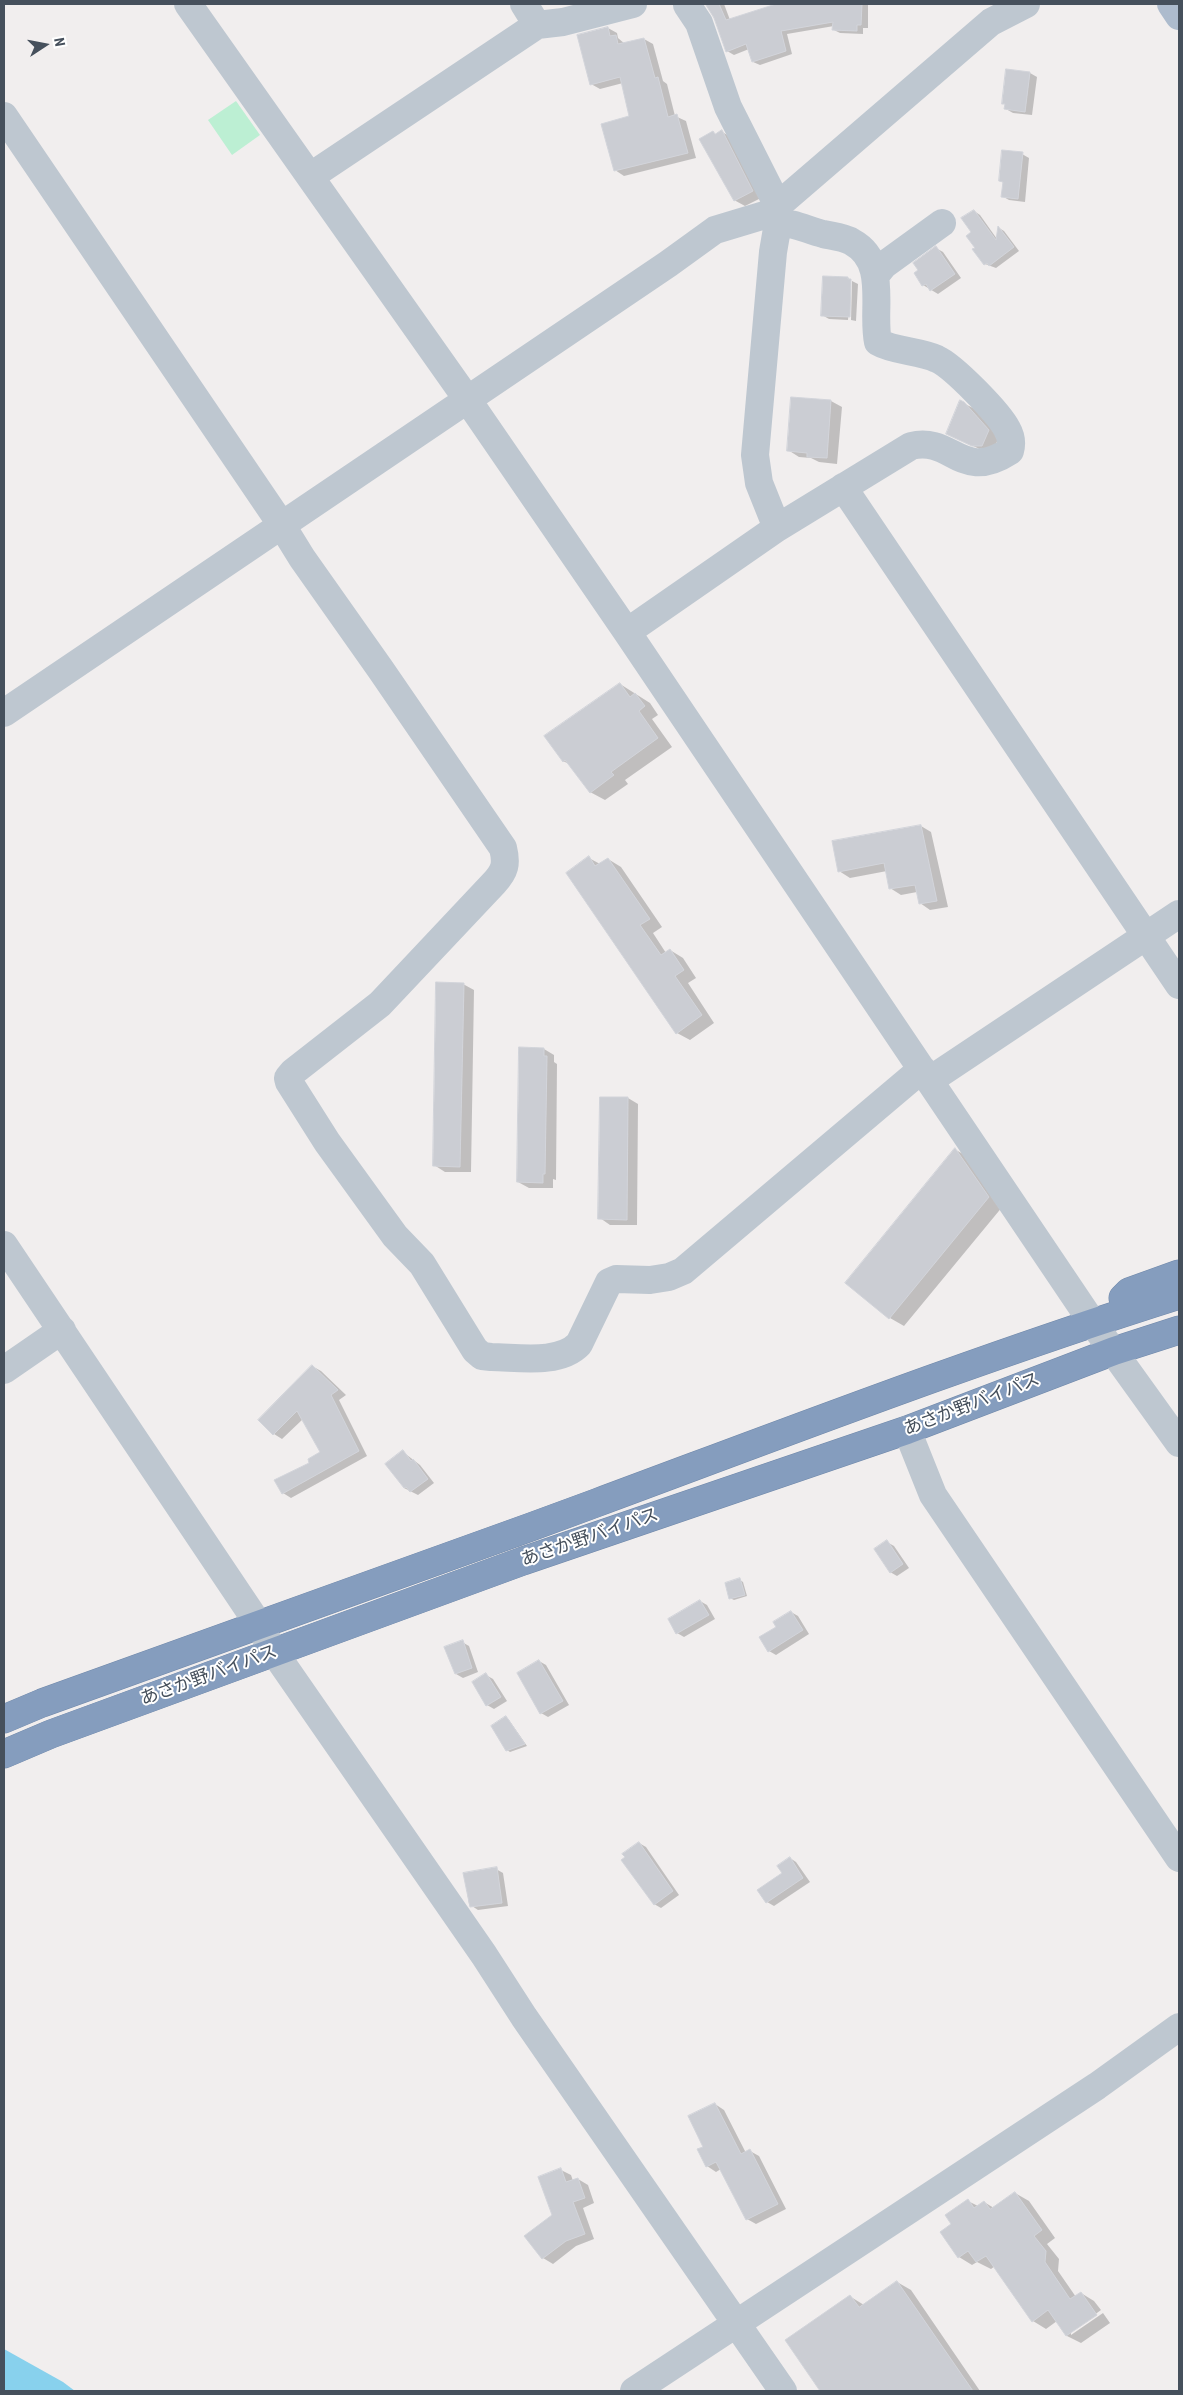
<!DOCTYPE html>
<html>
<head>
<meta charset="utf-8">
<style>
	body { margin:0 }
	#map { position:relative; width:1183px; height:2395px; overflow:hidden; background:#f1eeee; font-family:"Roboto Condensed",sans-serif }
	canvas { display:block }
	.frame { position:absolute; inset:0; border:5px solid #46505c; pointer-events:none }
	.north { position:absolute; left:20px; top:20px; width:50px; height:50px; -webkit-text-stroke:4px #fff; paint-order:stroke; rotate:79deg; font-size:14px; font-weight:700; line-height:20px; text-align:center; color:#46505c }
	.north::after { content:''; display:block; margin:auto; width:18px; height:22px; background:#46505c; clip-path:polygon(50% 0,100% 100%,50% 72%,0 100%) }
</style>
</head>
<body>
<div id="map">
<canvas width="1183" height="2395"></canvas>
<div class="frame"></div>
<div class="north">N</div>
</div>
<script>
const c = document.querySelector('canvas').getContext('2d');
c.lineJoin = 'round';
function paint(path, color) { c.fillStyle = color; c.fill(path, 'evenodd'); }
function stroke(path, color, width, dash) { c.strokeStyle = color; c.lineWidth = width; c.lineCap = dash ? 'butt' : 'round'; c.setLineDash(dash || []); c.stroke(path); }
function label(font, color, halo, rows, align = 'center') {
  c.font = font + ' "Roboto Condensed","Noto Sans JP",sans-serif'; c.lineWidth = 4; c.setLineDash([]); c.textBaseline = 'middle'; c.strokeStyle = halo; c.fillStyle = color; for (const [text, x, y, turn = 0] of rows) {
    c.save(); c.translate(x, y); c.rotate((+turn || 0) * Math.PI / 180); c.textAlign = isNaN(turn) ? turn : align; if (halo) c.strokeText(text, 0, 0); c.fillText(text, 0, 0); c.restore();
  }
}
paint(new Path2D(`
	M 236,101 L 260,135 L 232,155 L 208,120 Z`), '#bcefd3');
paint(new Path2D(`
	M 4,2349 L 63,2382 L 75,2391 L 4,2391 Z`), '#88d1ed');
paint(new Path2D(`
	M 706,4 L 724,4 L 730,20 L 780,4 L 868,4 L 868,28 L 863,28 L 863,34 L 840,33 L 834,30 L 834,26 L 787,34 L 792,54 L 760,65 L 753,62 L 749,49 L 734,55 L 727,51 L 713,14 Z
	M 608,28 L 617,33 L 618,38 L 625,44 L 644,39 L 653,44 L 663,81 L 667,84 L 675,116 L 686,121 L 696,158 L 624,176 L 615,170 L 631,117 L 623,83 L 600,89 L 591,84 Z
	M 1007,70 L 1030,73 L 1037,77 L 1032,115 L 1013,113 L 1006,109 L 1006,105 L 1003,103 Z
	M 722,132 L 733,138 L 763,197 L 745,206 L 734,200 L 713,133 L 716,135 Z
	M 1022,154 L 1029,158 L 1025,202 L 1009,200 L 1002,196 L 1004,183 L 1000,181 Z
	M 974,211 L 980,215 L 997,239 L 999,228 L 1004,231 L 1019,251 L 996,268 L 985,264 L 977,248 L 973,232 Z
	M 936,248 L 943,252 L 961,278 L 938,294 L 923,285 Z
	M 848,278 L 851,280 L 848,320 L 829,319 L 822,315 Z
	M 852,281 L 858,284 L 856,321 L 851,320 Z
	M 831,401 L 842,407 L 837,464 L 819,462 L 811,458 L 799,457 L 788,450 Z
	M 963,403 L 975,409 L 999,437 L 993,451 L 984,451 L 958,439 Z
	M 620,684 L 650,703 L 658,715 L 652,719 L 672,747 L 625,780 L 628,784 L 605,800 L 590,792 L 571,765 L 563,761 Z
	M 921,826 L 931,832 L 948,907 L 930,910 L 920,903 L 917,892 L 901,895 L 890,888 L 887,871 L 850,878 L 839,871 Z
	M 589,858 L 600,864 L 608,859 L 621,867 L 662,927 L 653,933 L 666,953 L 670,950 L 683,958 L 696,978 L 688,983 L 714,1023 L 690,1040 L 677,1033 Z
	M 463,984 L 474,990 L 471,1172 L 445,1172 L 434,1165 Z
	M 544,1049 L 554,1055 L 554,1062 L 557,1064 L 556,1180 L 553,1179 L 553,1188 L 529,1188 L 518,1182 Z
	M 628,1098 L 638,1104 L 637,1225 L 610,1225 L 600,1218 Z
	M 956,1150 L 970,1158 L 1003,1206 L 904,1326 L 890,1318 Z
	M 312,1366 L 321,1371 L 346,1395 L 339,1400 L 367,1456 L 291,1498 L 283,1493 L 322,1453 L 303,1419 L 282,1439 L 274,1434 Z
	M 403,1452 L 420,1465 L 434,1483 L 418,1495 L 404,1488 Z
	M 887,1542 L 894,1546 L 909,1568 L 897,1576 L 890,1572 Z
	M 740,1580 L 743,1582 L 747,1596 L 734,1600 L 730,1598 Z
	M 700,1601 L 707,1605 L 715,1619 L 684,1637 L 677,1633 Z
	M 791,1612 L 798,1616 L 809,1634 L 776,1655 L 769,1651 L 777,1628 Z
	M 462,1642 L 469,1646 L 478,1672 L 463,1678 L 456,1674 Z
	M 539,1661 L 546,1665 L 569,1705 L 548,1717 L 541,1713 Z
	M 486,1675 L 493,1679 L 507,1701 L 494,1709 L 487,1705 Z
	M 506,1718 L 509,1720 L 527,1746 L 510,1752 L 507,1750 Z
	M 639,1843 L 646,1847 L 679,1895 L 661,1908 L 654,1904 Z
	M 790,1858 L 796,1862 L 810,1882 L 774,1906 L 767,1902 L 759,1890 L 784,1873 Z
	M 496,1869 L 503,1873 L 508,1906 L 478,1910 L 469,1904 L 464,1874 Z
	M 715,2104 L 724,2110 L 746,2153 L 750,2151 L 759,2156 L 786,2209 L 756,2224 L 747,2219 L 721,2169 L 716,2172 L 707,2166 L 699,2150 L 704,2147 Z
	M 561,2170 L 571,2175 L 573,2181 L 578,2179 L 588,2185 L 594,2203 L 583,2208 L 594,2239 L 576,2246 L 553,2264 L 543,2258 Z
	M 1015,2193 L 1029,2201 L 1055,2238 L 1047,2244 L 1059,2259 L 1058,2271 L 1076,2297 L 1081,2293 L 1094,2301 L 1101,2310 L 1071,2332 L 1071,2335 L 1103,2313 L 1110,2323 L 1081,2343 L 1067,2336 L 1057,2321 L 1046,2329 L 1033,2321 L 995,2266 L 991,2269 L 977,2262 L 972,2265 L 959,2257 L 953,2224 L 968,2201 L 978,2206 L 984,2202 L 994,2208 Z
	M 897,2282 L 911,2290 L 980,2391 L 821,2391 L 787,2341 L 851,2297 L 864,2305 Z`), '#0003');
const building = new Path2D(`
	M 710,4 L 719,4 L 726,20 L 776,4 L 862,4 L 861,25 L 857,25 L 857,31 L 832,30 L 833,22 L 781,31 L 786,51 L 752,62 L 746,44 L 726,52 L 714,18 L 706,5 Z
	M 608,27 L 610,36 L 616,35 L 618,44 L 644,38 L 655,78 L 658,77 L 668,117 L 677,114 L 688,153 L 614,171 L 601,124 L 629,116 L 620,77 L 590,85 L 577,35 Z
	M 1006,69 L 1030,72 L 1025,112 L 1004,109 L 1005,104 L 1002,104 Z
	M 722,130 L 753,191 L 734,201 L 699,139 L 713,131 L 715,134 Z
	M 1002,150 L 1023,152 L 1018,199 L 1001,197 L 1003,182 L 999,181 Z
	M 974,210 L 996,240 L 998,226 L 1014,247 L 989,266 L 987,263 L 984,265 L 972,249 L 975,248 L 966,236 L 971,232 L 961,218 Z
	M 936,246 L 955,274 L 930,291 L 926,284 L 922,286 L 914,273 L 918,270 L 913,263 Z
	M 823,276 L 848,277 L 848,279 L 851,279 L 850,317 L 821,316 Z
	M 791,397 L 831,400 L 827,458 L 807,457 L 807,453 L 787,451 Z
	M 960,400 L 964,402 L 989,430 L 982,446 L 972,446 L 946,434 Z
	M 620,683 L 630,697 L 635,693 L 645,706 L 639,711 L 658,738 L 611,772 L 614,775 L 590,793 L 565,760 L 563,762 L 544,736 Z
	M 921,825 L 937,901 L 919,904 L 915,885 L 889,889 L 884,863 L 838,872 L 832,841 Z
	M 589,856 L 595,866 L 608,858 L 650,919 L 640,925 L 661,955 L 670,949 L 684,970 L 675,976 L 702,1015 L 676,1034 L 566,873 Z
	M 436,982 L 464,983 L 460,1167 L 433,1166 Z
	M 519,1047 L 544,1048 L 544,1056 L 547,1056 L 545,1174 L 543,1174 L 543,1183 L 517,1182 Z
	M 600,1097 L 628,1097 L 627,1220 L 598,1219 Z
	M 955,1148 L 989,1197 L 889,1319 L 845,1283 Z
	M 312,1365 L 338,1390 L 331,1395 L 359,1451 L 282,1494 L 274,1480 L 309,1463 L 308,1459 L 320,1452 L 297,1411 L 273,1435 L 258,1420 Z
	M 403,1450 L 411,1461 L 413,1459 L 428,1479 L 410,1492 L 406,1487 L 404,1488 L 385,1464 Z
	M 887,1540 L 903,1564 L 890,1573 L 874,1549 Z
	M 740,1578 L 745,1595 L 729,1599 L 725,1583 Z
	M 700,1600 L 709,1615 L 676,1634 L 668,1619 Z
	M 791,1611 L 803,1630 L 768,1652 L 759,1637 L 776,1627 L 773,1622 Z
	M 463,1640 L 472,1668 L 455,1674 L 444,1647 Z
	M 539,1660 L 563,1701 L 540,1714 L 517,1673 Z
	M 486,1673 L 501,1697 L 486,1706 L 472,1682 Z
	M 506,1716 L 525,1744 L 506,1751 L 491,1726 Z
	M 639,1842 L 673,1891 L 654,1905 L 621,1860 L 625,1857 L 622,1854 Z
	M 790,1857 L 803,1878 L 766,1903 L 757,1890 L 782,1873 L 777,1866 Z
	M 497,1867 L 502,1903 L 470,1907 L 463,1873 Z
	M 715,2103 L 741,2154 L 750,2149 L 778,2204 L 746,2220 L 716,2162 L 706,2167 L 697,2149 L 703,2147 L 688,2116 Z
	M 561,2168 L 566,2182 L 578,2178 L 585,2198 L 573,2202 L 585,2234 L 566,2241 L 542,2259 L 524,2236 L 552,2215 L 538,2177 Z
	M 1015,2192 L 1042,2230 L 1034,2236 L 1046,2251 L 1045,2262 L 1070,2299 L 1081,2292 L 1097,2315 L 1066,2336 L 1048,2310 L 1032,2322 L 986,2256 L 976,2262 L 968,2251 L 958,2258 L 940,2232 L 951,2224 L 945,2215 L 968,2199 L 974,2208 L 984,2201 L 990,2209 Z
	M 897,2281 L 973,2391 L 820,2391 L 785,2340 L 850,2295 L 859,2307 Z`);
paint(building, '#cbcdd3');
stroke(building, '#d2d4da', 1);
const highway = new Path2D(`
	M 1123,1298 L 1129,1292 L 1179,1274
	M 4,1719 L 42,1703 C 227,1636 412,1571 596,1503 C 790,1431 982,1357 1179,1295
	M 4,1754 L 51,1734 L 523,1561 L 907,1430 L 1114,1351 L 1179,1330`);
stroke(highway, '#7088a9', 29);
stroke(new Path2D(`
	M 188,4 L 467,399 L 627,632 L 1092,1322 L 1179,1443
	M 524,4 L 537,25
	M 687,5 L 699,23 L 728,107 L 778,206 L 778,223 L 773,252 L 755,455 L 759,483 L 777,528
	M 4,116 L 281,524 L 302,558 L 381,670 L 503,848 C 507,864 505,871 494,883 L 380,1004 L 293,1072 L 288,1078 L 289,1082 L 327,1142 L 395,1236 L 422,1264 L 475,1350 L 482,1356 L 491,1357 C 517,1357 559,1365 579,1344 L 609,1282 L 616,1279 L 650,1280 L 669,1277 L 683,1271 L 922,1069
	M 311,176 L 537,25 L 563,22 L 633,4
	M 875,276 L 884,265 L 942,223
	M 843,487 L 1179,985
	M 627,632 L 777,528 L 911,446 C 953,436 961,483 1010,451 C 1012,444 1011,436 1007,429 C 999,413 953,366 937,359 C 920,351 893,351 878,342 C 871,310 889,262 852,242 C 844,237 832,236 823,234 C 807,230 793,222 778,223
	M 4,713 L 668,264 L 715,230 L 768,214 L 991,22 L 1026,4
	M 930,1080 L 1179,914
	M 4,1245 L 259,1625 L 274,1652 L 484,1955 L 524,2017 L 783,2391
	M 4,1370 L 62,1330
	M 907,1430 L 933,1495 L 1179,1858
	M 634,2391 L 1097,2086 L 1179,2027`), '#bec7d0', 28);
stroke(new Path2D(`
	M 1171,4 L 1179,16`), '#adbbcd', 28);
stroke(highway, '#859dbe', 28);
label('18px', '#46505c', '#fff', [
	["あさか野バイパス",972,1405,-21],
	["あさか野バイパス",590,1538,-19],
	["あさか野バイパス",209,1676,-20]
]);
</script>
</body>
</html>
